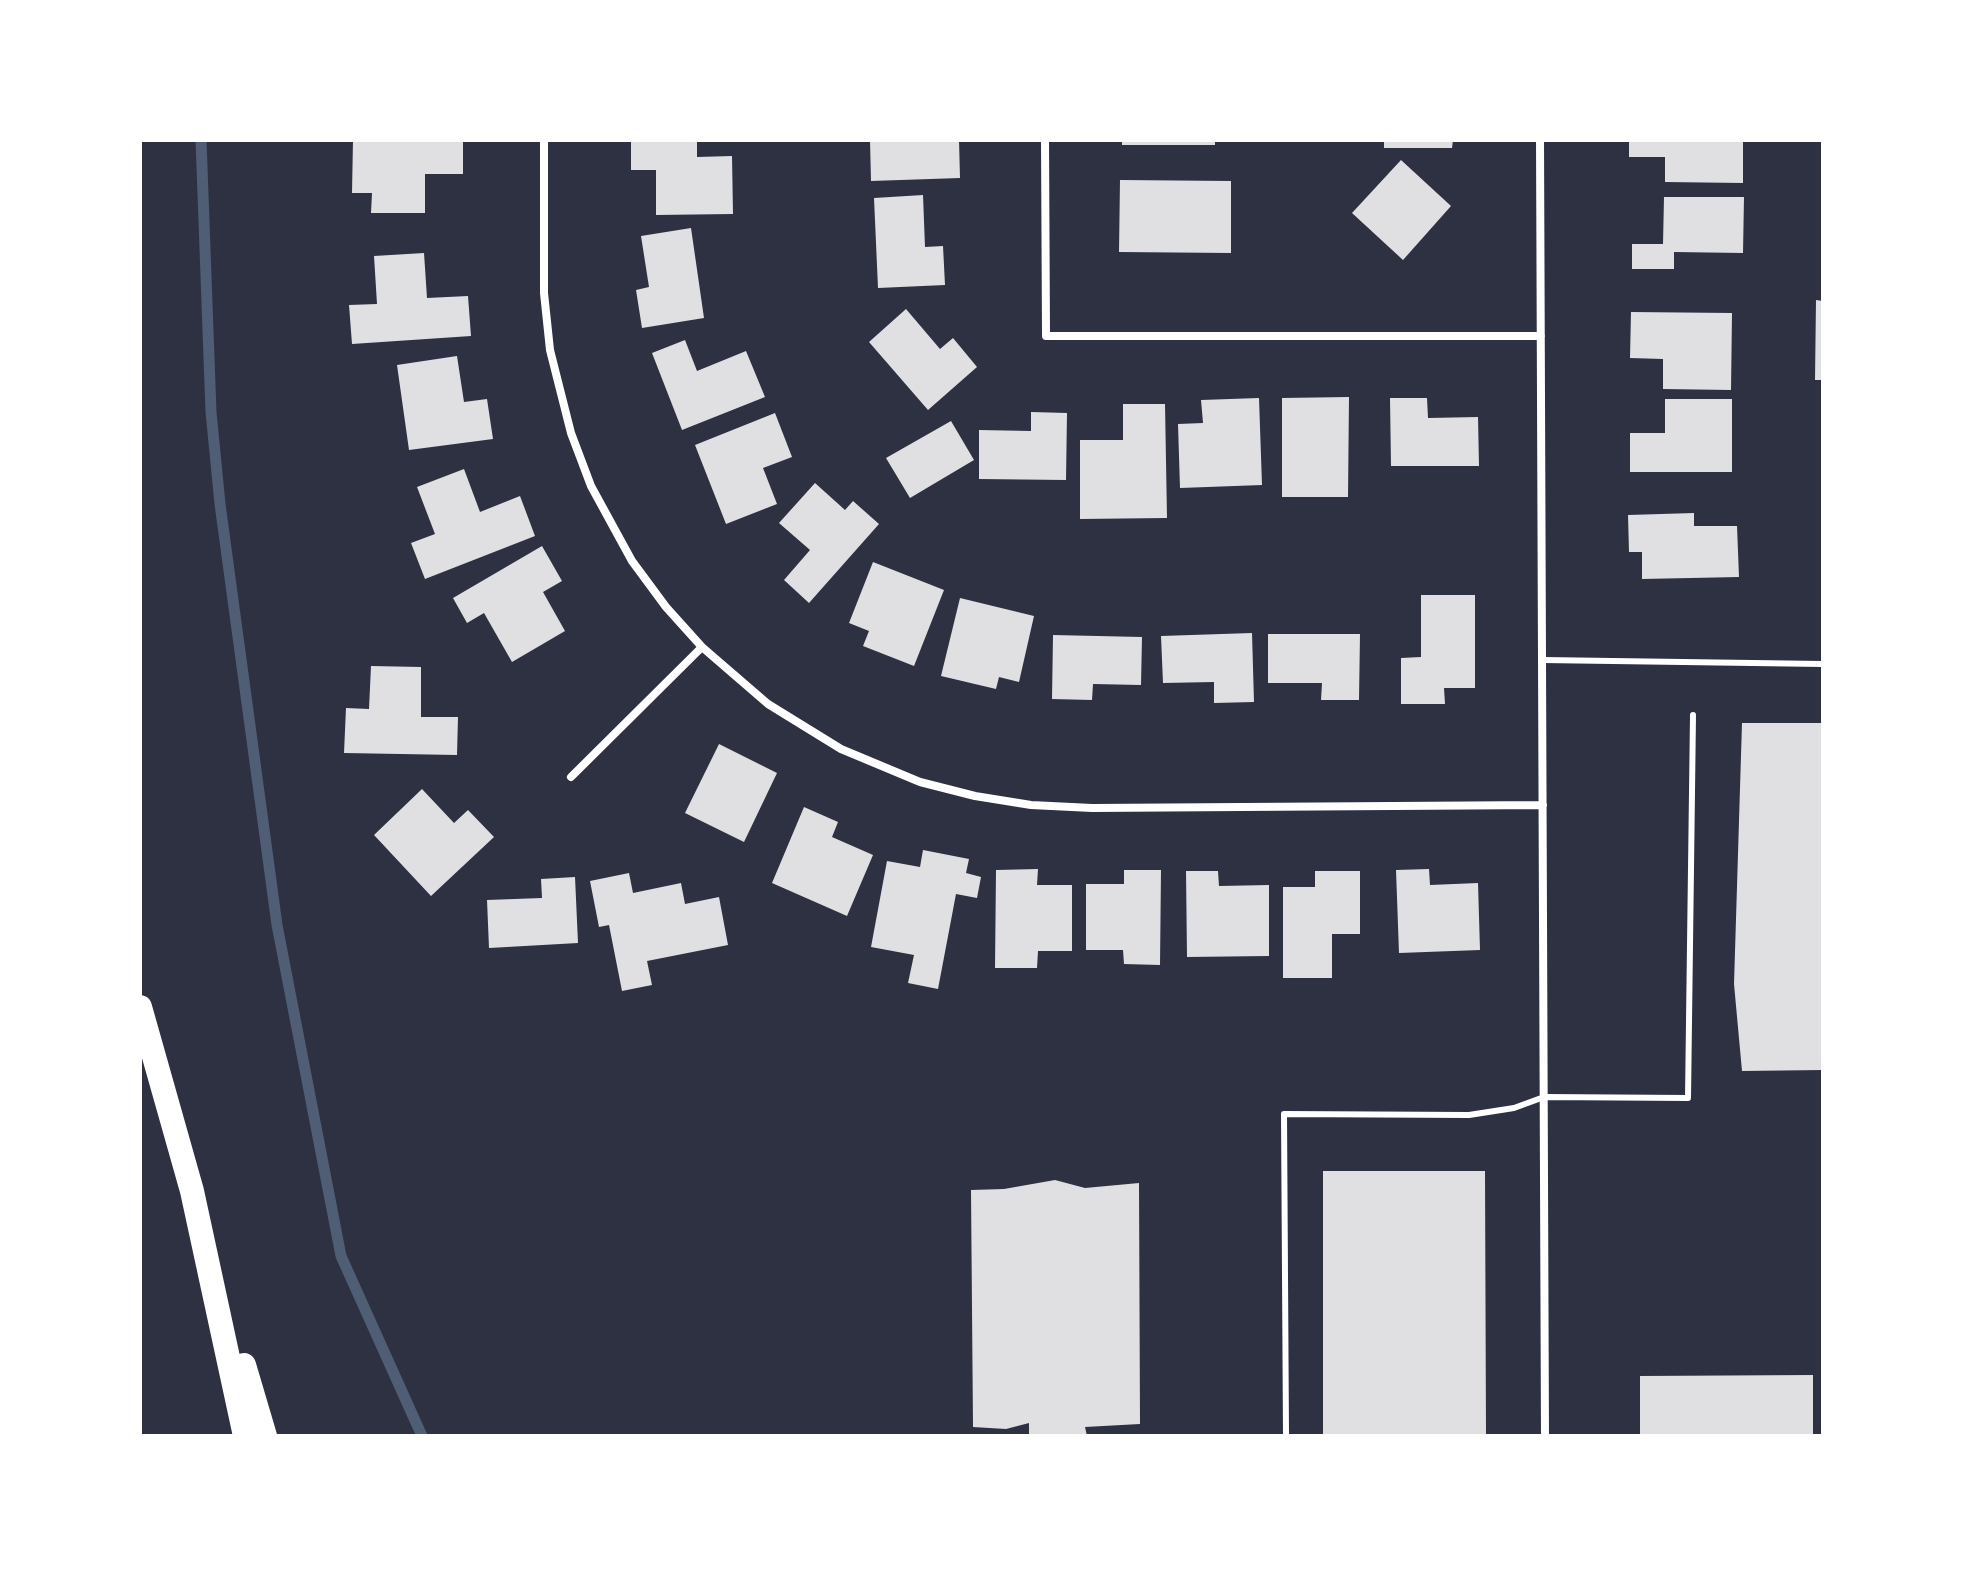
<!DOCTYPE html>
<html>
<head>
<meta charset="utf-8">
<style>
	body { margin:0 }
	#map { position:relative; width:1963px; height:1576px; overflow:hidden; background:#2d3142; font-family:Figtree,sans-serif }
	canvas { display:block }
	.frame { position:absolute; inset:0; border:142px solid #fff; pointer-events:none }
</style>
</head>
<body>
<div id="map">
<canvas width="1963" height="1576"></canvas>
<div class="frame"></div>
</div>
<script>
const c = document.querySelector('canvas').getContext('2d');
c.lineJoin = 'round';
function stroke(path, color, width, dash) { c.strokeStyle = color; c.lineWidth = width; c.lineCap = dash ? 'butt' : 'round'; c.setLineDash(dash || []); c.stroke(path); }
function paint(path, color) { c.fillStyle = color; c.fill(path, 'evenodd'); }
stroke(new Path2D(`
	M 201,140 L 211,412 L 220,504 L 277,925 L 341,1256 L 422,1436`), '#4f5d75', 11);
paint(new Path2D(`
	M 353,140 L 463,140 L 463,174 L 425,174 L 425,213 L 371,213 L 372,193 L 352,193 Z
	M 631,140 L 697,140 L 697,157 L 732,156 L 733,214 L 656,215 L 656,170 L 631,170 Z
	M 870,140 L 959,140 L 960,178 L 871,181 Z
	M 1122,140 L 1215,140 L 1215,145 L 1122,145 Z
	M 1384,140 L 1453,140 L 1452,148 L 1384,148 Z
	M 1629,140 L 1743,140 L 1743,183 L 1665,182 L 1665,157 L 1629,157 Z
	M 1401,160 L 1451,206 L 1403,260 L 1352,213 Z
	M 1120,180 L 1231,181 L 1231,253 L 1119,252 Z
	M 923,195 L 925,247 L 943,246 L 945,285 L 878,288 L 874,198 Z
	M 1664,197 L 1744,197 L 1743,253 L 1674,252 L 1674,269 L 1632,269 L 1632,244 L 1663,244 Z
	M 691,228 L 704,318 L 642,328 L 636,290 L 649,287 L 641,236 Z
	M 424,253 L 427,298 L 468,296 L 471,336 L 352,344 L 349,305 L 377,304 L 374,256 Z
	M 1816,300 L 1823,301 L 1823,380 L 1815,380 Z
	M 906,309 L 940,349 L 953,338 L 977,367 L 928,410 L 869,342 Z
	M 1631,312 L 1732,313 L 1731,390 L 1663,389 L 1663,359 L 1630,358 Z
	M 685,340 L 697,371 L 746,351 L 765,397 L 682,430 L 652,353 Z
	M 457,356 L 464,402 L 487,399 L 493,439 L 409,450 L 397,365 Z
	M 1349,397 L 1348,497 L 1282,497 L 1282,398 Z
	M 1259,398 L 1262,485 L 1180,488 L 1178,424 L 1203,423 L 1201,400 Z
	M 1390,398 L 1427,398 L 1428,418 L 1478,417 L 1479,466 L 1391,466 Z
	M 1665,399 L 1732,399 L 1732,472 L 1630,472 L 1630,433 L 1665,433 Z
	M 1123,404 L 1165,404 L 1167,518 L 1080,519 L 1080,440 L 1123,440 Z
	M 1031,412 L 1067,413 L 1066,480 L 979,479 L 979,430 L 1031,431 Z
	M 775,413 L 792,457 L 763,468 L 777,504 L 726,524 L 695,445 Z
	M 951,421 L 974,460 L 910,498 L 886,458 Z
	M 464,469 L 480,512 L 520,496 L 535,536 L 425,579 L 411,543 L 435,534 L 417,487 Z
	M 815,483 L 845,510 L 853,501 L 879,524 L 809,603 L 784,580 L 810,550 L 779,523 Z
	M 1694,513 L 1694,526 L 1737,526 L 1739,577 L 1642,579 L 1642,552 L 1629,552 L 1628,515 Z
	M 542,546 L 562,581 L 543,592 L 565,631 L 512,662 L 484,613 L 467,623 L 453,598 Z
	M 873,562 L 944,590 L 914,666 L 863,646 L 869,631 L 849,623 Z
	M 1421,595 L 1475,595 L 1475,688 L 1444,688 L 1445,704 L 1401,704 L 1401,658 L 1421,657 Z
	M 960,598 L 1034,616 L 1019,682 L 999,677 L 996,689 L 941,676 Z
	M 1252,633 L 1254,702 L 1214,703 L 1214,682 L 1163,683 L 1161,636 Z
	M 1268,634 L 1360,634 L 1359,700 L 1321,700 L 1322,683 L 1268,683 Z
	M 1053,635 L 1142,637 L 1141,685 L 1093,684 L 1092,700 L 1052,699 Z
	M 371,666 L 421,667 L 421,717 L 458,717 L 457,755 L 344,753 L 346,708 L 369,709 Z
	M 1742,723 L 1823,723 L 1823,1070 L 1742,1071 L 1734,984 Z
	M 719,744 L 777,773 L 744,842 L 685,813 Z
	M 422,789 L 454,823 L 468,810 L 494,837 L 431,896 L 374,835 Z
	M 804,807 L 838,822 L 832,837 L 873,855 L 847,916 L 772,883 Z
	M 923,850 L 969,859 L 966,873 L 981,877 L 977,898 L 956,894 L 938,989 L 908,983 L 914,955 L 871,947 L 887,861 L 920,867 Z
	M 1038,869 L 1037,885 L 1072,885 L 1072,951 L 1038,951 L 1037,968 L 995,968 L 996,870 Z
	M 1429,869 L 1430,885 L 1478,883 L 1480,950 L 1399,953 L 1396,870 Z
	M 1124,870 L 1161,870 L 1160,965 L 1124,964 L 1123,950 L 1086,950 L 1086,884 L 1124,884 Z
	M 1186,871 L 1218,871 L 1219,886 L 1269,885 L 1269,956 L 1187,957 Z
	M 1315,871 L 1360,871 L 1360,934 L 1332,934 L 1332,978 L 1283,978 L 1283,887 L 1315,887 Z
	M 629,873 L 633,893 L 681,883 L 685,904 L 719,897 L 728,945 L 647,961 L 652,985 L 622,991 L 609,925 L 599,927 L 590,881 Z
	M 575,877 L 578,943 L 489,948 L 487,900 L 542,898 L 541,879 Z
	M 1323,1171 L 1485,1171 L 1486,1434 L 1323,1434 Z
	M 1055,1180 L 1085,1188 L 1139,1183 L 1140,1424 L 1085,1427 L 1087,1436 L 1029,1436 L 1029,1423 L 1006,1429 L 973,1427 L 971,1190 L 1004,1189 Z
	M 1813,1375 L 1813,1436 L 1640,1436 L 1640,1376 Z`), '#e0e0e3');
stroke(new Path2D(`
	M 1542,660 L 1823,664
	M 1286,1436 L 1284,1114 L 1469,1115 L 1514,1108 L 1544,1097 L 1688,1098 L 1693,715`), '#fff', 6);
stroke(new Path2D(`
	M 544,140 L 544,293 L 550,350 L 571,433 L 591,486 L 632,561 L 666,607 L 702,647 L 768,704 L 841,749 L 920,782 L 975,796 L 1031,805 L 1092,808 L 1543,805
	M 1045,140 L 1046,336 L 1541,336
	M 1540,140 L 1545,1436
	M 571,777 L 702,647`), '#fff', 8);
stroke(new Path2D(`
	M 140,1007 L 192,1191 L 245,1436
	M 244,1365 L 265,1436`), '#fff', 24);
</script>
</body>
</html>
